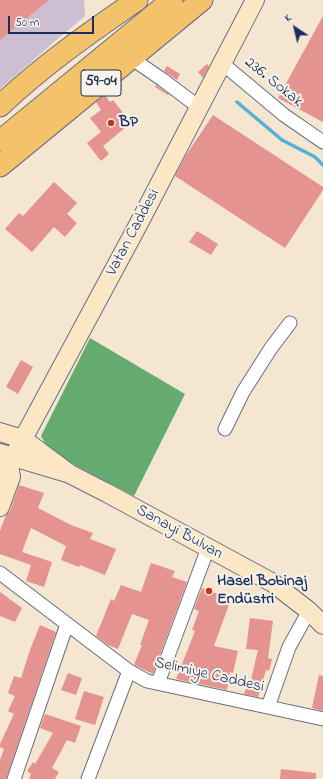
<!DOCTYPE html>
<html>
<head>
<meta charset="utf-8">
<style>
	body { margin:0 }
	#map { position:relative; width:323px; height:779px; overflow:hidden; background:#f4e6d0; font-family:"Indie Flower",sans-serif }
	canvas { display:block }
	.north { position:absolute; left:275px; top:8px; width:40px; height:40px; -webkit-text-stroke:3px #f7f3e8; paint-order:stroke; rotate:325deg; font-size:11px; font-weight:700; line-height:16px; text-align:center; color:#1b2f5e }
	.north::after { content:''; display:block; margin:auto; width:14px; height:18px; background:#1b2f5e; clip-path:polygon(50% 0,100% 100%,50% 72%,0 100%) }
	.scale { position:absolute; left:8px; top:16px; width:86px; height:18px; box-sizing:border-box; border:2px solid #1b2f5e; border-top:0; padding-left:5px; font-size:12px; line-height:14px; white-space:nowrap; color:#1b2f5e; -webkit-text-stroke:3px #f7f3e8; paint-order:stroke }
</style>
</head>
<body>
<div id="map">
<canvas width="323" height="779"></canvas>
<div class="north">K</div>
<div class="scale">50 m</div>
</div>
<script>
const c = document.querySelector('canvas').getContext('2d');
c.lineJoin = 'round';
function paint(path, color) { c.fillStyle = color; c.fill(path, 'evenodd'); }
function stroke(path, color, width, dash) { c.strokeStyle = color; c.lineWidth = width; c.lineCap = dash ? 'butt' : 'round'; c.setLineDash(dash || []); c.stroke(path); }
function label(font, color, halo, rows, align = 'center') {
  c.font = font + ' "Indie Flower",sans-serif'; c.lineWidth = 4; c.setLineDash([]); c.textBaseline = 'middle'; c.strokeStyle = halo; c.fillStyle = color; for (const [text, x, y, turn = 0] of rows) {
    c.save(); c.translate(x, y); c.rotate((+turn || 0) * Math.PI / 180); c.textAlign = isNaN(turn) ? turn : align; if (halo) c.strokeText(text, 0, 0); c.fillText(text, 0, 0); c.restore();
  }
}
paint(new Path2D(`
	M 0,0 L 84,0 L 85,16 L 61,36 L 0,89 Z`), '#cebed1');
paint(new Path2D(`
	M 90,338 L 185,394 L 134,496 L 50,452 L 41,436 Z`), '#66ab70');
stroke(new Path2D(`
	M 237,102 L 282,140 L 315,157 L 323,165`), '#55b1d3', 3.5);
paint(new Path2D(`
	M 0,0 L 49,0 L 0,40 Z
	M 323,16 L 323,122 L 278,98 Z
	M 207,64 L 209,66 L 203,78 L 198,72 Z
	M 167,66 L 180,74 L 177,80 L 164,71 Z
	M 156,85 L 169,94 L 168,95 L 155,87 Z
	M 105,95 L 110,102 L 113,100 L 131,123 L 103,146 L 109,154 L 101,161 L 87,143 L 101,132 L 90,118 L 101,110 L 96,102 Z
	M 213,115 L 323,187 L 323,190 L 285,248 L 175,176 L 186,155 Z
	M 54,182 L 77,203 L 67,214 L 77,223 L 65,237 L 54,227 L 32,252 L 5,229 L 19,213 L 23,216 Z
	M 197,231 L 218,244 L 211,255 L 189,242 Z
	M 21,360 L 33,367 L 18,394 L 6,387 Z
	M 19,485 L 44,493 L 38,508 L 71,525 L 93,533 L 90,539 L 116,549 L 105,575 L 80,565 L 79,567 L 61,560 L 66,546 L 31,528 L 22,552 L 52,562 L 44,587 L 26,581 L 31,565 L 0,554 L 0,531 L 6,515 L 10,511 Z
	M 151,563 L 175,571 L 172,577 L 187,582 L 153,674 L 134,665 L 142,645 L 140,645 L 149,620 L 132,614 L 118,649 L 108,645 L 96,636 L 111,599 L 114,601 L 121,585 L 141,592 Z
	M 202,588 L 231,599 L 214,646 L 238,651 L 233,673 L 230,672 L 227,690 L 176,679 L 195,631 L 192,630 L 199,611 L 194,609 Z
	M 0,592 L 22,608 L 15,622 L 0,616 Z
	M 250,618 L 273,621 L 268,658 L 272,659 L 269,671 L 266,670 L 258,697 L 244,694 L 249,680 L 251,680 L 258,650 L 246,649 Z
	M 40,625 L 56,632 L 6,779 L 0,779 L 0,760 L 4,749 L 0,747 L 0,744 L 14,714 L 8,711 L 15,696 L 8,693 L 14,676 L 21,678 L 30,650 Z
	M 68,673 L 82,678 L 76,695 L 61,690 Z
	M 319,675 L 323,676 L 323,711 L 312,708 Z
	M 84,691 L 104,697 L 95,725 L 75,719 Z
	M 45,714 L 81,726 L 75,743 L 67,740 L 52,768 L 59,772 L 55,779 L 29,779 L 31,774 L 27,771 L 33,762 L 35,764 L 53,733 L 40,728 Z
	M 281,769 L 316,773 L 316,779 L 280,779 Z`), '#e49391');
const street = new Path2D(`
	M 131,58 L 163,80 L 200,108
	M 223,64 L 284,115 L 323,142
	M 225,429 L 243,392 L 271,348 L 290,323
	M 0,573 L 129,671 L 147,681 L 323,719
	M 158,683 L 208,548
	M 268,707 L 289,647 L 309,611
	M 14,779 L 67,624
	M 88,779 L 129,671`);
const secondary = new Path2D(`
	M 0,432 L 23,439 L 70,474 L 0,453
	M 0,471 L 9,465 L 23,439 L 138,225 L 255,0
	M 70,474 L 107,493 L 273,583 L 309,611 L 323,625
	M 0,507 L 11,477 L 9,465`);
const primary = new Path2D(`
	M 0,106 C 42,66 89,33 137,0
	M 0,141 L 172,0
	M 0,166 L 202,0`);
stroke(street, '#676f86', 15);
stroke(secondary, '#676f86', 20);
stroke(primary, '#676f86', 23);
stroke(street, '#fff', 13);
stroke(secondary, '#fbe7c3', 18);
stroke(primary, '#f4c26a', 21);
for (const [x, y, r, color] of [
	[111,123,4,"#c8321e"],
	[209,591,4,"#c8321e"]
]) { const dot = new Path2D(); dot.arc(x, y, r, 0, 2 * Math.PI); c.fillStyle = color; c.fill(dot); stroke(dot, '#f7f3e8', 1.5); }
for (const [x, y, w] of [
	[101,83,40]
]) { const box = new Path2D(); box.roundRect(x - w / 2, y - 13, w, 26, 3); c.fillStyle = '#f7f3e8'; c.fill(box); stroke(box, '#1b2f5e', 1); }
label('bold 15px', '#1b2f5e', null, [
	["59-04",101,83]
]);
label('16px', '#1b2f5e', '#f7f3e8', [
	["236. Sokak",273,83,39],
	["Vatan Caddesi",134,233,-62],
	["Sanayi Bulvarı",179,533,29],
	["Selimiye Caddesi",209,676,13]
]);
label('bold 16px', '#1b2f5e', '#f7f3e8', [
	["BP",119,123],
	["Hasel Bobinaj",217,582],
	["Endüstri",217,600]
], 'left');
</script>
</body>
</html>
